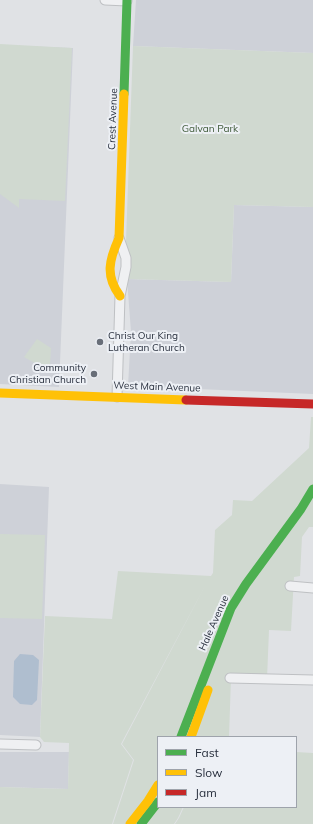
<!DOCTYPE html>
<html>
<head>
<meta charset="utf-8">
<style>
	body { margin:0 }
	#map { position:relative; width:313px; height:824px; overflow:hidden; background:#e0e2e5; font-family:Mulish,sans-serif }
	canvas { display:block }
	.legend { position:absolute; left:157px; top:736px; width:140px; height:72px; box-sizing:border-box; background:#edf0f5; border:1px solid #9ea3ab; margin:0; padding:5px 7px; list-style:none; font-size:12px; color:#282f3d }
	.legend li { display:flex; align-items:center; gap:8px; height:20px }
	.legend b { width:20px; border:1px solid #9ea3ab }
</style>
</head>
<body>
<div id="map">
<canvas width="313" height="824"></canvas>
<ul class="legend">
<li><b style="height:5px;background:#4caf50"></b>Fast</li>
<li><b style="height:5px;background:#ffc107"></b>Slow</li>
<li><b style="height:5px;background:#c62828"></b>Jam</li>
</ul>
</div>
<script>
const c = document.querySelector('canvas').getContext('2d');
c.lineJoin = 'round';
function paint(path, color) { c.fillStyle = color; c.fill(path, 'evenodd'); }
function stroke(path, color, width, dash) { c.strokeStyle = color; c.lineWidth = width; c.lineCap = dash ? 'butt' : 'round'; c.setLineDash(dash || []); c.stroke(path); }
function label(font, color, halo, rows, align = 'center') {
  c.font = font + ' Mulish,sans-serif'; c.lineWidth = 4; c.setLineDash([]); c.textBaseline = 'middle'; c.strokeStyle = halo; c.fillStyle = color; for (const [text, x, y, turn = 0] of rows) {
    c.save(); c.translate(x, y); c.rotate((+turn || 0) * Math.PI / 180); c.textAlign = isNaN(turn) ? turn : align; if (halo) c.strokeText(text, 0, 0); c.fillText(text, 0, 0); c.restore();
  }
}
paint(new Path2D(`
	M 136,0 L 313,0 L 313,53 L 133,46 Z
	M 0,45 L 73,48 L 59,387 L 0,384 Z
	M 234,205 L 313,207 L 313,394 L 128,386 L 131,332 L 127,279 L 231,282 Z
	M 0,484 L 49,487 L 40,737 L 0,735 Z
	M 0,752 L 69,752 L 68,789 L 0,787 Z`), '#ced1d8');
paint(new Path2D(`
	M 0,44 L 72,48 L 65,201 L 19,199 L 19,208 L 0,194 Z
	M 133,46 L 313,53 L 313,207 L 234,205 L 231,282 L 127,279 L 126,241 Z
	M 37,339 L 51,348 L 50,366 L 40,366 L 24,357 Z
	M 311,417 L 313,417 L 313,527 L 309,527 L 302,537 L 300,576 L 294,577 L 291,631 L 269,630 L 267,679 L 231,678 L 229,737 L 158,737 L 158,807 L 183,807 L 178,818 L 174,824 L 113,824 L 134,760 L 122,744 L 207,582 L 121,744 L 133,760 L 112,824 L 0,824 L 0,787 L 68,789 L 69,743 L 44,742 L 40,737 L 45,616 L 112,619 L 118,571 L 211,576 L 213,573 L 215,530 L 232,515 L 233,500 L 252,501 L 309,448 Z
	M 0,534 L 45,535 L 42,619 L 0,618 Z
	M 296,752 L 313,753 L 313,824 L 175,824 L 179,818 L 184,807 L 296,807 Z`), '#d0d9d0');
paint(new Path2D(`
	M 20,654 L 33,655 L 39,660 L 37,700 L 32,705 L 20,704 L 13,697 L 14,661 Z`), '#afbecf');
const street = new Path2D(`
	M 105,0 L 127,1
	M 117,397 L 120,296 L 126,267 L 126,258 L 119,238
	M 290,586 L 313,588
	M 230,678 L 313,680
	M 0,744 L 36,745`);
stroke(street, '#bec0c3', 11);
stroke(street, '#eff0f2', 9);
stroke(new Path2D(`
	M 124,94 L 127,0
	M 181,737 L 231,608 L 246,584 L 301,509 L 313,489
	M 141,824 L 158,802`), '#4caf50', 9);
stroke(new Path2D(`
	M 120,296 C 105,276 109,260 119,238 L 124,94
	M 0,393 L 186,400
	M 191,737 L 208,690
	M 130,824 L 148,801 L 158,785`), '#ffc107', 9);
stroke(new Path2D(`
	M 186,400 L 313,404`), '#c62828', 9);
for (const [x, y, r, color] of [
	[100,342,4,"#686e78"],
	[94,374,4,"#686e78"]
]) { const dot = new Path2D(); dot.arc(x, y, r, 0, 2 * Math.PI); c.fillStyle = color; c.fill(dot); stroke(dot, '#edf0f5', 1.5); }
label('10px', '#282f3d', '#edf0f5', [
	["Crest Avenue",113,119,-88],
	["West Main Avenue",157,387,2],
	["Hale Avenue",214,623,-66]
]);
label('10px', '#3c5836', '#edf0f5', [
	["Galvan Park",210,129]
]);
label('10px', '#282f3d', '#edf0f5', [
	["Christ Our King",108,336],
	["Lutheran Church",108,348],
	["Community",86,368,"right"],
	["Christian Church",86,380,"right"]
], 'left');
</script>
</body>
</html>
